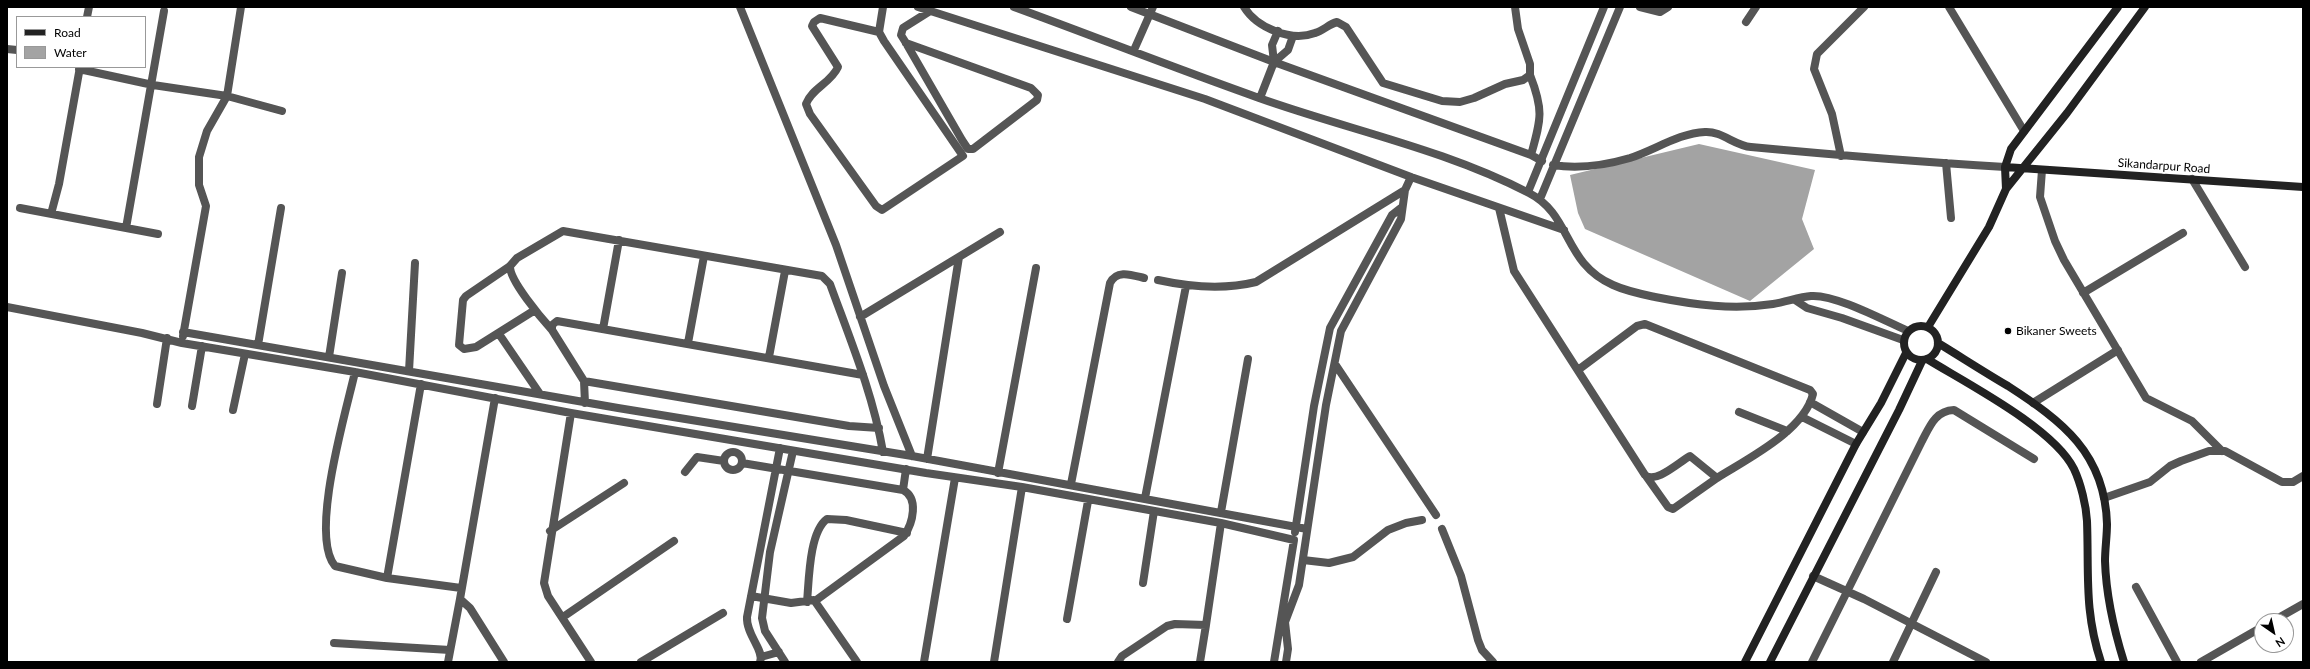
<!DOCTYPE html>
<html>
<head>
<meta charset="utf-8">
<style>
	body { margin:0 }
	#map { position:relative; width:2310px; height:669px; overflow:hidden; background:#fff; font-family:Lato,sans-serif }
	canvas { display:block }
	.frame { position:absolute; inset:0; border:8px solid #000; pointer-events:none }
	.legend { position:absolute; left:16px; top:16px; width:130px; height:52px; box-sizing:border-box; background:#fff; border:1px solid #999; margin:0; padding:5px 7px; list-style:none; font-size:12px; color:#000 }
	.legend li { display:flex; align-items:center; gap:8px; height:20px }
	.legend b { width:20px; border:1px solid #999 }
	.north { position:absolute; left:2254px; top:613px; width:40px; height:40px; box-sizing:border-box; background:#fff; border:1px solid #999; border-radius:50%; rotate:146deg; font-size:11px; font-weight:700; line-height:16px; text-align:center; color:#000 }
	.north::after { content:''; display:block; margin:auto; width:14px; height:18px; background:#000; clip-path:polygon(50% 0,100% 100%,50% 72%,0 100%) }
</style>
</head>
<body>
<div id="map">
<canvas width="2310" height="669"></canvas>
<div class="frame"></div>
<ul class="legend">
<li><b style="height:5px;background:#222"></b>Road</li>
<li><b style="height:11px;background:#a3a3a3"></b>Water</li>
</ul>
<div class="north">N</div>
</div>
<script>
const c = document.querySelector('canvas').getContext('2d');
c.lineJoin = 'round';
function paint(path, color) { c.fillStyle = color; c.fill(path, 'evenodd'); }
function stroke(path, color, width, dash) { c.strokeStyle = color; c.lineWidth = width; c.lineCap = dash ? 'butt' : 'round'; c.setLineDash(dash || []); c.stroke(path); }
function label(font, color, halo, rows, align = 'center') {
  c.font = font + ' Lato,sans-serif'; c.lineWidth = 3.5; c.setLineDash([]); c.textBaseline = 'middle'; c.strokeStyle = halo; c.fillStyle = color; for (const [text, x, y, turn = 0] of rows) {
    c.save(); c.translate(x, y); c.rotate((+turn || 0) * Math.PI / 180); c.textAlign = isNaN(turn) ? turn : align; if (halo) c.strokeText(text, 0, 0); c.fillText(text, 0, 0); c.restore();
  }
}
paint(new Path2D(`
	M 1699,144 L 1815,170 L 1802,219 L 1814,249 L 1750,301 L 1585,229 L 1578,213 L 1570,175 Z`), '#a3a3a3');
stroke(new Path2D(`
	M 241,7 L 227,96 L 282,111
	M 740,7 L 836,245 L 884,386 L 912,456
	M 918,7 L 1205,99 L 1411,177 L 1564,230
	M 1014,7 C 1096,37 1177,69 1259,98 C 1349,130 1444,149 1529,193 C 1572,215 1563,263 1613,285 C 1626,291 1641,294 1655,297 C 1695,305 1733,310 1773,304 C 1786,302 1799,297 1811,296 C 1835,294 1885,321 1908,331
	M 1131,7 L 1274,62 L 1531,155 L 1542,161
	M 1244,7 C 1257,28 1291,42 1315,33 C 1323,31 1329,24 1337,22 L 1346,27 L 1383,83 L 1442,101 L 1460,102 L 1474,98 L 1505,84 L 1523,80 L 1530,75 L 1530,64 L 1518,29 L 1515,7
	M 1640,7 L 1660,12 L 1668,7
	M 1949,7 L 2024,131
	M 87,17 L 89,7
	M 1746,22 L 1756,7
	M 1278,31 L 1272,45 L 1274,62 L 1288,50 L 1293,36
	M 879,32 L 820,18 L 814,22 L 812,26 L 838,67 C 831,83 812,88 806,104 L 810,114 L 876,206 L 882,210 L 963,156 L 884,41 L 879,32 L 883,7
	M 906,43 L 1031,88 L 1038,95 L 1037,100 L 973,149 L 968,149 L 962,140 L 906,43 L 901,35 L 903,28 L 930,11
	M 7,49 L 17,50
	M 1134,50 L 1153,7
	M 79,69 L 153,85 L 227,96 L 207,131 L 199,157 L 199,185 L 206,206 L 183,336
	M 1530,75 C 1544,111 1541,119 1531,155
	M 1260,98 L 1274,62
	M 1841,156 L 1832,114 L 1814,69 L 1817,54 L 1864,7
	M 1946,163 L 1951,218
	M 1553,165 C 1577,169 1606,165 1630,158 C 1655,150 1679,133 1705,132 C 1722,131 1735,146 1751,147 C 1836,155 1920,162 2005,167
	M 2042,170 L 2040,197 L 2055,241 L 2064,260 L 2146,398 L 2192,421 L 2222,451
	M 2192,179 L 2245,267
	M 1528,192 L 1604,7
	M 1540,199 L 1620,7
	M 20,208 L 158,234
	M 1499,208 L 1514,271 L 1645,475 C 1656,484 1679,462 1690,456 L 1717,478 C 1747,459 1804,431 1813,394 L 1810,390 L 1645,324 L 1637,326 L 1578,370
	M 51,214 L 59,184 L 80,67
	M 126,228 L 164,11
	M 510,266 C 509,280 542,319 552,330
	M 1158,280 C 1190,287 1223,290 1256,282 L 1405,190 L 1411,177
	M 2083,293 L 2183,233
	M 1795,300 L 1807,308 L 1842,318 L 1903,340
	M 7,307 L 142,333 L 182,343 L 355,372 L 571,413 L 926,473 L 1022,487 L 1221,523 L 1294,540 L 1274,662
	M 535,310 L 476,347 L 464,349 L 459,345 L 463,300 L 466,296 L 510,266 L 517,258 L 563,231 L 822,276 L 830,284 C 850,339 873,394 883,452
	M 860,317 L 1000,232
	M 603,329 L 619,240
	M 183,332 L 618,408 L 912,456 L 1307,529
	M 499,334 L 540,394
	M 688,343 L 704,256
	M 258,345 L 281,208
	M 329,357 L 342,273
	M 769,357 L 785,271
	M 1335,364 L 1436,515
	M 409,371 L 415,263
	M 355,372 C 346,412 309,535 335,566 L 387,578
	M 584,381 L 849,426 L 879,428
	M 421,384 L 387,578 L 461,588
	M 495,398 L 460,599 L 470,608 L 504,662
	M 1810,402 L 1863,432
	M 585,403 L 584,381 L 552,330 L 552,325 L 557,321 L 863,375
	M 2033,403 L 2118,350
	M 157,404 L 167,338
	M 192,406 L 202,346
	M 233,410 L 245,354
	M 1739,412 L 1787,431
	M 571,413 L 544,583 L 548,596 L 591,662
	M 1802,417 L 1856,444
	M724 461a9 9 0 1 1 18 0a9 9 0 1 1-18 0Z
	M 927,459 L 959,257
	M 742,463 L 903,490 C 919,498 913,523 904,536 L 815,601
	M 685,472 L 697,457 L 724,461
	M 998,473 L 1036,268
	M 1646,476 L 1668,507 L 1673,509 L 1717,478
	M 1071,484 L 1110,283 C 1117,269 1132,275 1144,278
	M 903,490 L 906,469
	M 1145,498 L 1186,286
	M 2104,498 L 2150,482 L 2170,466 L 2181,461 L 2209,451 L 2225,451 L 2282,482 L 2293,482 L 2303,476
	M 1221,512 L 1248,359
	M 1442,529 L 1461,576 L 1478,640 L 1482,650 L 1493,662
	M 550,531 L 624,483
	M 1295,532 L 1314,406 L 1330,328 L 1392,215 L 1401,208
	M 1303,560 L 1329,563 L 1353,557 L 1388,530 L 1406,523 L 1422,520
	M 1813,576 L 1864,599 L 1986,662
	M 1143,583 L 1154,511
	M 2136,587 L 2177,662
	M 751,596 L 791,603 L 814,600 L 857,662
	M 807,602 C 809,581 809,532 827,519 L 846,520 L 907,533
	M 563,617 L 674,541
	M 1067,619 L 1088,501
	M 2273,621 L 2303,604
	M 334,643 L 450,650
	M 761,657 L 779,652
	M 448,662 L 460,599
	M 641,662 L 723,613
	M 760,662 C 765,651 746,635 747,617 L 780,448
	M 785,662 L 765,631 L 762,618 L 770,552 L 793,451
	M 924,662 L 955,478
	M 994,662 L 1022,487
	M 1118,662 L 1122,656 L 1167,626 L 1175,624 L 1206,625 L 1221,523
	M 1200,662 L 1206,625
	M 1286,662 L 1288,649 L 1285,622 L 1299,585 L 1326,405 L 1341,331 L 1401,219 L 1405,190
	M 1812,662 L 1922,441 C 1930,426 1935,411 1954,410 L 2034,459
	M 1893,662 L 1936,572
	M 2201,662 L 2262,627`), '#555', 8);
stroke(new Path2D(`
	M 2005,167 L 2303,187
	M 2006,189 L 2005,167 L 2011,149 L 2118,7
	M1904 343a17 17 0 1 1 34 0a17 17 0 1 1-34 0Z
	M 1928,327 L 1989,227 L 2006,189 L 2067,113 L 2145,7
	M 1938,343 C 1961,357 1984,372 2008,386 C 2062,421 2105,453 2107,524 C 2107,536 2105,549 2105,561 C 2106,594 2114,630 2124,662
	M 1927,359 C 1966,383 2054,428 2074,469 C 2081,484 2086,505 2087,521 C 2089,574 2084,611 2101,662
	M 1745,662 L 1856,444 L 1881,403 L 1906,353
	M 1770,662 L 1899,410 L 1922,361`), '#222', 8);
for (const [x, y, r, color] of [
	[2008,331,4,"#000"]
]) { const dot = new Path2D(); dot.arc(x, y, r, 0, 2 * Math.PI); c.fillStyle = color; c.fill(dot); stroke(dot, '#fff', 1.5); }
label('12px', '#000', '#fff', [
	["Sikandarpur Road",2164,166,4]
]);
label('12px', '#000', '#fff', [
	["Bikaner Sweets",2016,331]
], 'left');
</script>
</body>
</html>
